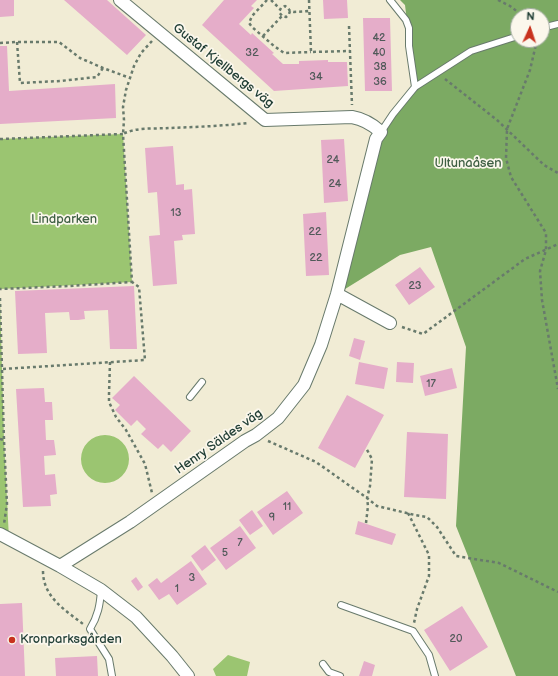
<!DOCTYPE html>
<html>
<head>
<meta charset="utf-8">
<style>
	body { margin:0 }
	#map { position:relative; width:558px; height:676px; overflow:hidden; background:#f1ecd5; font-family:"Balsamiq Sans",sans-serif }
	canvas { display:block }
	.north { position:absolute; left:510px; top:8px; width:40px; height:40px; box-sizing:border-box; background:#fbf7ec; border:1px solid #a3ada2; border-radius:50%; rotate:3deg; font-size:11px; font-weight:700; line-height:16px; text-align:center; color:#1f3d34 }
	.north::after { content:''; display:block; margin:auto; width:14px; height:18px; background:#c8321e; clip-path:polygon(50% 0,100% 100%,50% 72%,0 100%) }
</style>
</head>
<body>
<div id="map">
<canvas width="558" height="676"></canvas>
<div class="north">N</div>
</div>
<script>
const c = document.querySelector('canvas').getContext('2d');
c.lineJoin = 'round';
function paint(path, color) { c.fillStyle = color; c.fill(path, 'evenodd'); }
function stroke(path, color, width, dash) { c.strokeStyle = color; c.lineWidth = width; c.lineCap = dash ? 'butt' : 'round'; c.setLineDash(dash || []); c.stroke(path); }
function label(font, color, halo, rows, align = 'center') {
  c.font = font + ' "Balsamiq Sans",sans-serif'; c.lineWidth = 3.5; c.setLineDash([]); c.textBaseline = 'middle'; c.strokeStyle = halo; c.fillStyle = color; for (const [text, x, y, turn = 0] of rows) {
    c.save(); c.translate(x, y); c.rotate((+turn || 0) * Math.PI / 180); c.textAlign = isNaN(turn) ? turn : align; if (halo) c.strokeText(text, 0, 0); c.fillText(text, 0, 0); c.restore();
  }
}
paint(new Path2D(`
	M 123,134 L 132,282 L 0,289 L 0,139 Z
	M 0,298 L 4,440 L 9,539 L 0,534 Z
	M81 459a24 24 0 1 1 48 0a24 24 0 1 1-48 0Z
	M 228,655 L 250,662 L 247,676 L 216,676 L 213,669 Z`), '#9bc571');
paint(new Path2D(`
	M 400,0 L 558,0 L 558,676 L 516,676 L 456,526 L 466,347 L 431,247 L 400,255 L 337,294 L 375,147 L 415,87 L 405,5 ZM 518,16 L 542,16 L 542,40 L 518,40 Z`), '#7caa63');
paint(new Path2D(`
	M 0,0 L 14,0 L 14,16 L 0,17 Z
	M 64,0 L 107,0 L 146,35 L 127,55 Z
	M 224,0 L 257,0 L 251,6 L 254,8 L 239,24 L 251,35 L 252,33 L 274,53 L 272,54 L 283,64 L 299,64 L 299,61 L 328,60 L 328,62 L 347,62 L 348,86 L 274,91 L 202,25 Z
	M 323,0 L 347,0 L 348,18 L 324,19 Z
	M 363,18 L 390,18 L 392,91 L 365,91 Z
	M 0,46 L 7,46 L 9,91 L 115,84 L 116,118 L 0,124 Z
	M 344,139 L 348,201 L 324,203 L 321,140 Z
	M 173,146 L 176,185 L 184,184 L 184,190 L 192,189 L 195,234 L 182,235 L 183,240 L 174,241 L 177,284 L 153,286 L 149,236 L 160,235 L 157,192 L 148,193 L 145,148 Z
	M 326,212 L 329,275 L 306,276 L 303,214 Z
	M 420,267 L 435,287 L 409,305 L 395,285 Z
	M 134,286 L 137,349 L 110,349 L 108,310 L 84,311 L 85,319 L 78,320 L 70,320 L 69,312 L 45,313 L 47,353 L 18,354 L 15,291 Z
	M 354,338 L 365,341 L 360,360 L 349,356 Z
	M 359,362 L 388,368 L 384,389 L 355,384 Z
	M 397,362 L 414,363 L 413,383 L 396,382 Z
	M 452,368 L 457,388 L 425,396 L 420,376 Z
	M 134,376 L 191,431 L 171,452 L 163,444 L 158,449 L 141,434 L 146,429 L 137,420 L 131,426 L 115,410 L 120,405 L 112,398 Z
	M 44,388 L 45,402 L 52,402 L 53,420 L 45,420 L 46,440 L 54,440 L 56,455 L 44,456 L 45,475 L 55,474 L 57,494 L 50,495 L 51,506 L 23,507 L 16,389 Z
	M 347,395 L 384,415 L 355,468 L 318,448 Z
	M 407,432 L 448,434 L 446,499 L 404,497 Z
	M 287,491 L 303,513 L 273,535 L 257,512 Z
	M 252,510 L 263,526 L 250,535 L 239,520 Z
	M 358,521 L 396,534 L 392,545 L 355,534 Z
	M 240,526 L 256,548 L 226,570 L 210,548 Z
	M 205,545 L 216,560 L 202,571 L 191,556 Z
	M 191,561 L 207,584 L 177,605 L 169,594 L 159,600 L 148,585 L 157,578 L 161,583 Z
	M 136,577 L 143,587 L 138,591 L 131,581 Z
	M 22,603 L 25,676 L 0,676 L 0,604 Z
	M 462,606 L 488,647 L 450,671 L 424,630 Z
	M 97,656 L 98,676 L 56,676 L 55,658 Z
	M 364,661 L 375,665 L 372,676 L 359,676 Z`), '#e5adc9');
const service = new Path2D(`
	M 390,0 L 406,20 L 409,28 L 409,46 L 415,87
	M 542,28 L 558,24
	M 381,132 L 393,114 L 415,87 L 471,51 L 518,36
	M 190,397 L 202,382
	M 101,590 C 100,605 98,616 90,629 L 109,659 L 112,676
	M 341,605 L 413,631 L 429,655 L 435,676
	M 323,664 L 329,672 L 340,676`);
const minor = new Path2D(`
	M 337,294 L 390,323
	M 0,534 L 60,566 L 101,590 L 136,617 L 172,656 L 188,676
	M 60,566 L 130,522 L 245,441 L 256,435 L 278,418 L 304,385 L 321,345 L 337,294 L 376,139 L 381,132 C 372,124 364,119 352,117 L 265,120 L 120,0`);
stroke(service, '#687a6c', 8);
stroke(minor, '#687a6c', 14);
stroke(new Path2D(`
	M 267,0 L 252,16 L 249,23 L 252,27 L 274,46 L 284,53 L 311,52
	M 271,0 L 280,9
	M 309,0 L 311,52 L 350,51
	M 498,0 L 510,6 L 523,16
	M 290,11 L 289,14 L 286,17 L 282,16 L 279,12 L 281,8 L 285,6 L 288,8 L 290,11 L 294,12 L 309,11
	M 349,26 L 352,105
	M 263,36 L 282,16
	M 537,40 L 530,70 L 507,129 L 506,158 L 511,177 L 546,233 L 546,250 L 540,271 L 542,300 L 558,389
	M 152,41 L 141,53 L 134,66 L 126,90 L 123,107 L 124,120 L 123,134 C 136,127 154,129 169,128 C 195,127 222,126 248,123
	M 17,42 L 20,83 L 60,81 L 97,77 L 103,68
	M 0,43 L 17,42 L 59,42 L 80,58 L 103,68 L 130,78
	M 445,79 L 497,120 L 544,165 L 558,173
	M 0,139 L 123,134 L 132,282 L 69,286 L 0,289
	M 0,298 L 4,440 L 7,504 L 4,524
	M 402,327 L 423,334 L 525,259 L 558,244
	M 110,362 L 109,394 L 109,402 L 116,417 L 126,430 L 145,464 L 152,493
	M 3,369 L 145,360 L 139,287 L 132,282
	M 0,439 L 4,440
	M 268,441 L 316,462 L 367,498 L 377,506 L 415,515 L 427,517 L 437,527 L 456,556 L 499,563 L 558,592
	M 408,513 L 429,555 L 429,576 L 417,609 L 414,623
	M 366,523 L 368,506 L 367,498 L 370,486 L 372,459 L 366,448
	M 43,571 C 43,597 65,610 83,624`), '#687a6c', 2.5, [3, 3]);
stroke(service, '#fff', 6);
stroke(minor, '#fff', 12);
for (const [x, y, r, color] of [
	[12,640,4,"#c8321e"]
]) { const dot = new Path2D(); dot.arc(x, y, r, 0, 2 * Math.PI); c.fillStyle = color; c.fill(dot); stroke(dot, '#fbf7ec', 1.5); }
label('11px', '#505959', null, [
	["42",379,38],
	["32",252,53],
	["40",379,53],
	["38",380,67],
	["34",316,77],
	["36",380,82],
	["24",333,160],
	["24",335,184],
	["13",176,213],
	["22",315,232],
	["22",316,258],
	["23",415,286],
	["17",431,384],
	["11",287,507],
	["9",272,518],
	["7",240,543],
	["5",225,553],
	["3",192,578],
	["1",177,589],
	["20",456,639]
]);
label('13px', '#1f3d34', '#fbf7ec', [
	["Gustaf Kjellbergs väg",223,66,39],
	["Henry Säldes väg",219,442,-35]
]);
label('13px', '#3e5f43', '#fbf7ec', [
	["Ultunaåsen",468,164],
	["Lindparken",64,220]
]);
label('13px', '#1f3d34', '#fbf7ec', [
	["Kronparksgården",20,640]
], 'left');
</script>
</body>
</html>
